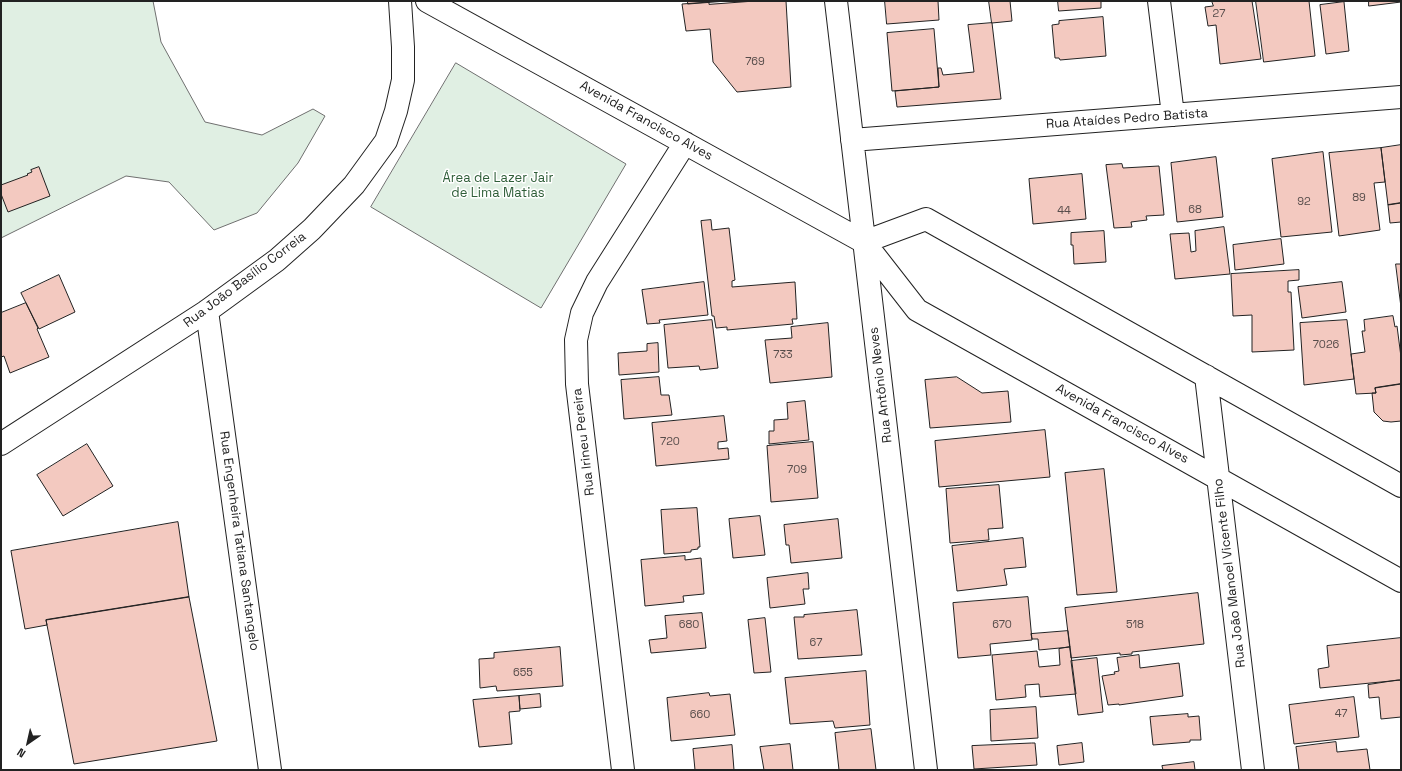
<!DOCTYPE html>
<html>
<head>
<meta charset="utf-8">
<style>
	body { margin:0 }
	#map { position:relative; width:1402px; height:771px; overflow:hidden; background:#fff; font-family:"Space Grotesk",sans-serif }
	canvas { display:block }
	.frame { position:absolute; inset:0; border:2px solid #222; pointer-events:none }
	.north { position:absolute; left:8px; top:723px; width:40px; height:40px; -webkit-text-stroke:3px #fff; paint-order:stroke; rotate:214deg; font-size:11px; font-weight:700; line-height:16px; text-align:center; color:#222 }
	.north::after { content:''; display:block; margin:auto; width:14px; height:18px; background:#222; clip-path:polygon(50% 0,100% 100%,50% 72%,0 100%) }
</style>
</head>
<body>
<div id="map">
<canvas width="1402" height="771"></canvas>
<div class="frame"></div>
<div class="north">N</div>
</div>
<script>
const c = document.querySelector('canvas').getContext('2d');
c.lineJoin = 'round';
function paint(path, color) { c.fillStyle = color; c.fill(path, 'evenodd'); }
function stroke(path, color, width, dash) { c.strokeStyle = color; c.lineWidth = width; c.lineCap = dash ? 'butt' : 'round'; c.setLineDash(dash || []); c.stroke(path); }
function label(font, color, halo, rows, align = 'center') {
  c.font = font + ' "Space Grotesk",sans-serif'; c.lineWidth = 3; c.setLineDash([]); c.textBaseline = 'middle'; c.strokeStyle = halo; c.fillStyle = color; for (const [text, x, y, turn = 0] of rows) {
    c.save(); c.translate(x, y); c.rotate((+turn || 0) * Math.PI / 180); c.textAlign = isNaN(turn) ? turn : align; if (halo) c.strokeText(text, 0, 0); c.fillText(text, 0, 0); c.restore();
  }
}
const green = new Path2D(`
	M 1,1 L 153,1 L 161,42 L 205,122 L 262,135 L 313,109 L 325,116 L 298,163 L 257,213 L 214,230 L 169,182 L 126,176 L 1,238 Z
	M 456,63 L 626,164 L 541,308 L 371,207 Z`);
paint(green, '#e0efe3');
stroke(green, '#6f6f6f', 1);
const building = new Path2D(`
	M 688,1 L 727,1 L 688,4 Z
	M 755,1 L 786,1 L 791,87 L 737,92 L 713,62 L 710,29 L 686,31 L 682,4 L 709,2 L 709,4 Z
	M 885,1 L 938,1 L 939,20 L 887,24 Z
	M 989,1 L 1010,1 L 1012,21 L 992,23 Z
	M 1058,1 L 1101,1 L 1101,8 L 1059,11 Z
	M 1212,1 L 1252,1 L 1261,59 L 1220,64 L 1216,25 L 1208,26 L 1205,7 L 1213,6 Z
	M 1256,1 L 1309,1 L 1315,56 L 1264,62 Z
	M 1369,1 L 1401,1 L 1401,2 L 1369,6 Z
	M 1344,2 L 1349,51 L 1326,54 L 1320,5 Z
	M 1103,17 L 1106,56 L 1060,60 L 1059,58 L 1055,58 L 1052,25 L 1059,24 L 1059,21 Z
	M 992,23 L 1001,99 L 897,107 L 895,91 L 939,87 L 938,68 L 941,68 L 943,75 L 974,72 L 968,25 Z
	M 934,29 L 939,87 L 892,91 L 887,33 Z
	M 1401,145 L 1401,203 L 1388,205 L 1381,148 Z
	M 1381,148 L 1385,182 L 1374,183 L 1380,230 L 1339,236 L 1329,153 Z
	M 1323,152 L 1332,232 L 1281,237 L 1272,159 Z
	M 1216,157 L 1223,217 L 1177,222 L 1171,163 Z
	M 1122,164 L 1123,168 L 1159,166 L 1164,215 L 1146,216 L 1147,220 L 1131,222 L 1132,227 L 1114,228 L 1106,165 Z
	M 39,167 L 50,196 L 8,212 L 1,194 L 1,185 L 28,175 L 27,174 L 32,172 L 31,170 Z
	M 1082,174 L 1086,219 L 1033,224 L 1029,179 Z
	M 1401,203 L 1401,222 L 1390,223 L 1388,205 Z
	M 711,220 L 712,230 L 729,228 L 735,280 L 732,281 L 732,287 L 795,282 L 797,319 L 792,319 L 793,324 L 727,330 L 727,327 L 716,328 L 714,316 L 712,316 L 701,221 Z
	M 1224,227 L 1230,274 L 1175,279 L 1170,234 L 1189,233 L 1191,252 L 1196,251 L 1195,231 Z
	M 1104,231 L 1106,262 L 1074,264 L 1073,245 L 1071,245 L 1071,233 Z
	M 1281,239 L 1284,264 L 1235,270 L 1233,245 Z
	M 1396,264 L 1401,264 L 1401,307 Z
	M 1299,270 L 1299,280 L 1288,281 L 1288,292 L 1291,292 L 1294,350 L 1252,352 L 1252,315 L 1233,316 L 1231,274 Z
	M 59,275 L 75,312 L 39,329 L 21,293 Z
	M 704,282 L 708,315 L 659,320 L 660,323 L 647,324 L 642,290 Z
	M 1342,282 L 1346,312 L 1302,318 L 1298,287 Z
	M 26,303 L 38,328 L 37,329 L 49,357 L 10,373 L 4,356 L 1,357 L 1,313 Z
	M 1393,316 L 1395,327 L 1397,326 L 1401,357 L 1401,384 L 1375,388 L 1376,393 L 1356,394 L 1351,354 L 1365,352 L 1362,331 L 1365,331 L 1364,320 Z
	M 712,320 L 718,368 L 700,370 L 699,366 L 668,368 L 664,325 Z
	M 1347,320 L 1354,379 L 1304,385 L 1300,323 Z
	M 828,323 L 832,377 L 770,383 L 765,340 L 792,338 L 791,327 Z
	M 658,343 L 659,372 L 619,375 L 618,353 L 647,351 L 647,344 Z
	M 659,377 L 661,395 L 669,395 L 672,415 L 624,419 L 621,380 Z
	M 957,377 L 982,393 L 1008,391 L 1011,422 L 930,428 L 925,380 Z
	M 1401,384 L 1401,421 L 1391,422 L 1383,421 L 1374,412 L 1372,393 L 1376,393 L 1375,388 Z
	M 805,401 L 809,440 L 769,444 L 769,431 L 774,431 L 774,420 L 788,419 L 787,403 Z
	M 724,416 L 727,441 L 718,442 L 718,449 L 728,448 L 729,459 L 656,466 L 652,423 Z
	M 1045,430 L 1050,477 L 939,487 L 935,441 Z
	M 813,442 L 818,498 L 771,502 L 767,446 Z
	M 87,444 L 113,486 L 63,516 L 37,475 Z
	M 1104,469 L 1117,592 L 1077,595 L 1065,473 Z
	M 999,485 L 1003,528 L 988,529 L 989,540 L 950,543 L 946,489 Z
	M 697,508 L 700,547 L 698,547 L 698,549 L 691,550 L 691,552 L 664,554 L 661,510 Z
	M 760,516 L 765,555 L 733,558 L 729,519 Z
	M 838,519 L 842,558 L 791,563 L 789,545 L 786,545 L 784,525 Z
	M 178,522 L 189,597 L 46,620 L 47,625 L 25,629 L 11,551 Z
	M 1023,538 L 1026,567 L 1004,569 L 1007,585 L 957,591 L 952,546 Z
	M 685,556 L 685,560 L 701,558 L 704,594 L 683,596 L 684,602 L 645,606 L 641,560 Z
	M 808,573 L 809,589 L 803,589 L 805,604 L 770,608 L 767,578 Z
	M 1198,593 L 1204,644 L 1132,652 L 1132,654 L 1120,655 L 1120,653 L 1071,658 L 1065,608 Z
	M 189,597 L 217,741 L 74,764 L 46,620 Z
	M 1028,597 L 1032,640 L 990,644 L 991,655 L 958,658 L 953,603 Z
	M 857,610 L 862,655 L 798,659 L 794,617 L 804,617 L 804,615 Z
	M 702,613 L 706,648 L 651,653 L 649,640 L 667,638 L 665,616 Z
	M 765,618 L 771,672 L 754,673 L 748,620 Z
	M 1068,631 L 1070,647 L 1039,650 L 1038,639 L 1032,639 L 1031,634 Z
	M 1401,638 L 1401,680 L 1320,688 L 1318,669 L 1329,667 L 1327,646 Z
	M 560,647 L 563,686 L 497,691 L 496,686 L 480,688 L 479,659 L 494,658 L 494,653 Z
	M 1070,647 L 1076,694 L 1040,697 L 1039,684 L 1025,685 L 1026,697 L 996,700 L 992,655 L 1037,651 L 1039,667 L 1060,665 L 1059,649 Z
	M 1139,655 L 1140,668 L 1179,663 L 1183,696 L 1119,705 L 1119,704 L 1108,705 L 1102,676 L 1115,674 L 1114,672 L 1119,671 L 1117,658 Z
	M 1097,658 L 1103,712 L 1078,715 L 1071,661 Z
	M 866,671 L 870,725 L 835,728 L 833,721 L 790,724 L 785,678 Z
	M 1398,680 L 1401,680 L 1401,717 L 1381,719 L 1379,697 L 1369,698 L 1368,685 Z
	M 709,693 L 710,696 L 730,694 L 735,735 L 671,741 L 667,698 Z
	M 540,694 L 541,707 L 520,709 L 519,696 Z
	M 519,696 L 520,711 L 509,712 L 512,744 L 479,747 L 473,700 Z
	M 1354,697 L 1359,737 L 1294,744 L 1289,705 Z
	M 1036,707 L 1038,738 L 991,741 L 990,710 Z
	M 1188,714 L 1188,717 L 1199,716 L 1201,740 L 1190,740 L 1190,742 L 1153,745 L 1150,717 Z
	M 871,729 L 876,770 L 839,770 L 835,733 Z
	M 1336,742 L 1337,752 L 1367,749 L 1370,770 L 1299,770 L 1296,747 Z
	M 1032,743 L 1035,743 L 1037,765 L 974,769 L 972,746 Z
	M 1082,743 L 1084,762 L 1059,765 L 1057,746 Z
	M 790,744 L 793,770 L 764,770 L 760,747 Z
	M 732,745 L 734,770 L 695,770 L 693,749 Z
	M 1194,762 L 1195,770 L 1163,770 L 1162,766 Z`);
paint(building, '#f3c9c0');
stroke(building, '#222', 1);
const street = new Path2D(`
	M 427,1 L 864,242 L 917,310 L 1401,581
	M 836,1 L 926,770
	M 1159,1 L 1173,115
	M 852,140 L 1401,97
	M 864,242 L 926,219 L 1401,486
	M 207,311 L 270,770
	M 1206,376 L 1253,770
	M 1,444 L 207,311 L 277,260 L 312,229 L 354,185 L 386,141 L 396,111 L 403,80 L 403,47 L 400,1
	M 623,770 L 577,384 L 576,340 L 582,313 L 597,282 L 685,143`);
stroke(street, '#222', 24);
stroke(street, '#fff', 22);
label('11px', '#564c4a', null, [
	["27",1219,14],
	["769",755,62],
	["89",1359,198],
	["92",1304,202],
	["68",1195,210],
	["44",1064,211],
	["7026",1326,345],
	["733",783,355],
	["720",670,442],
	["709",797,470],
	["680",689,625],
	["670",1002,625],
	["518",1135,625],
	["67",816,643],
	["655",523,673],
	["47",1341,714],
	["660",700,715]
]);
label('13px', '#222', '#fff', [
	["Rua Ataídes Pedro Batista",1127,119,-4],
	["Avenida Francisco Alves",646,121,29],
	["Rua João Basílio Correia",245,280,-37],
	["Rua Antônio Neves",881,385,-97],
	["Avenida Francisco Alves",1122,424,29],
	["Rua Irineu Pereira",584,442,-97],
	["Rua Engenheira Tatiana Santangelo",239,541,82],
	["Rua João Manoel Vicente Filho",1230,573,-97]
]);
label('13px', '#2f5e38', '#fff', [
	["Área de Lazer Jair",498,178],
	["de Lima Matias",498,193]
]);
</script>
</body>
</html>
